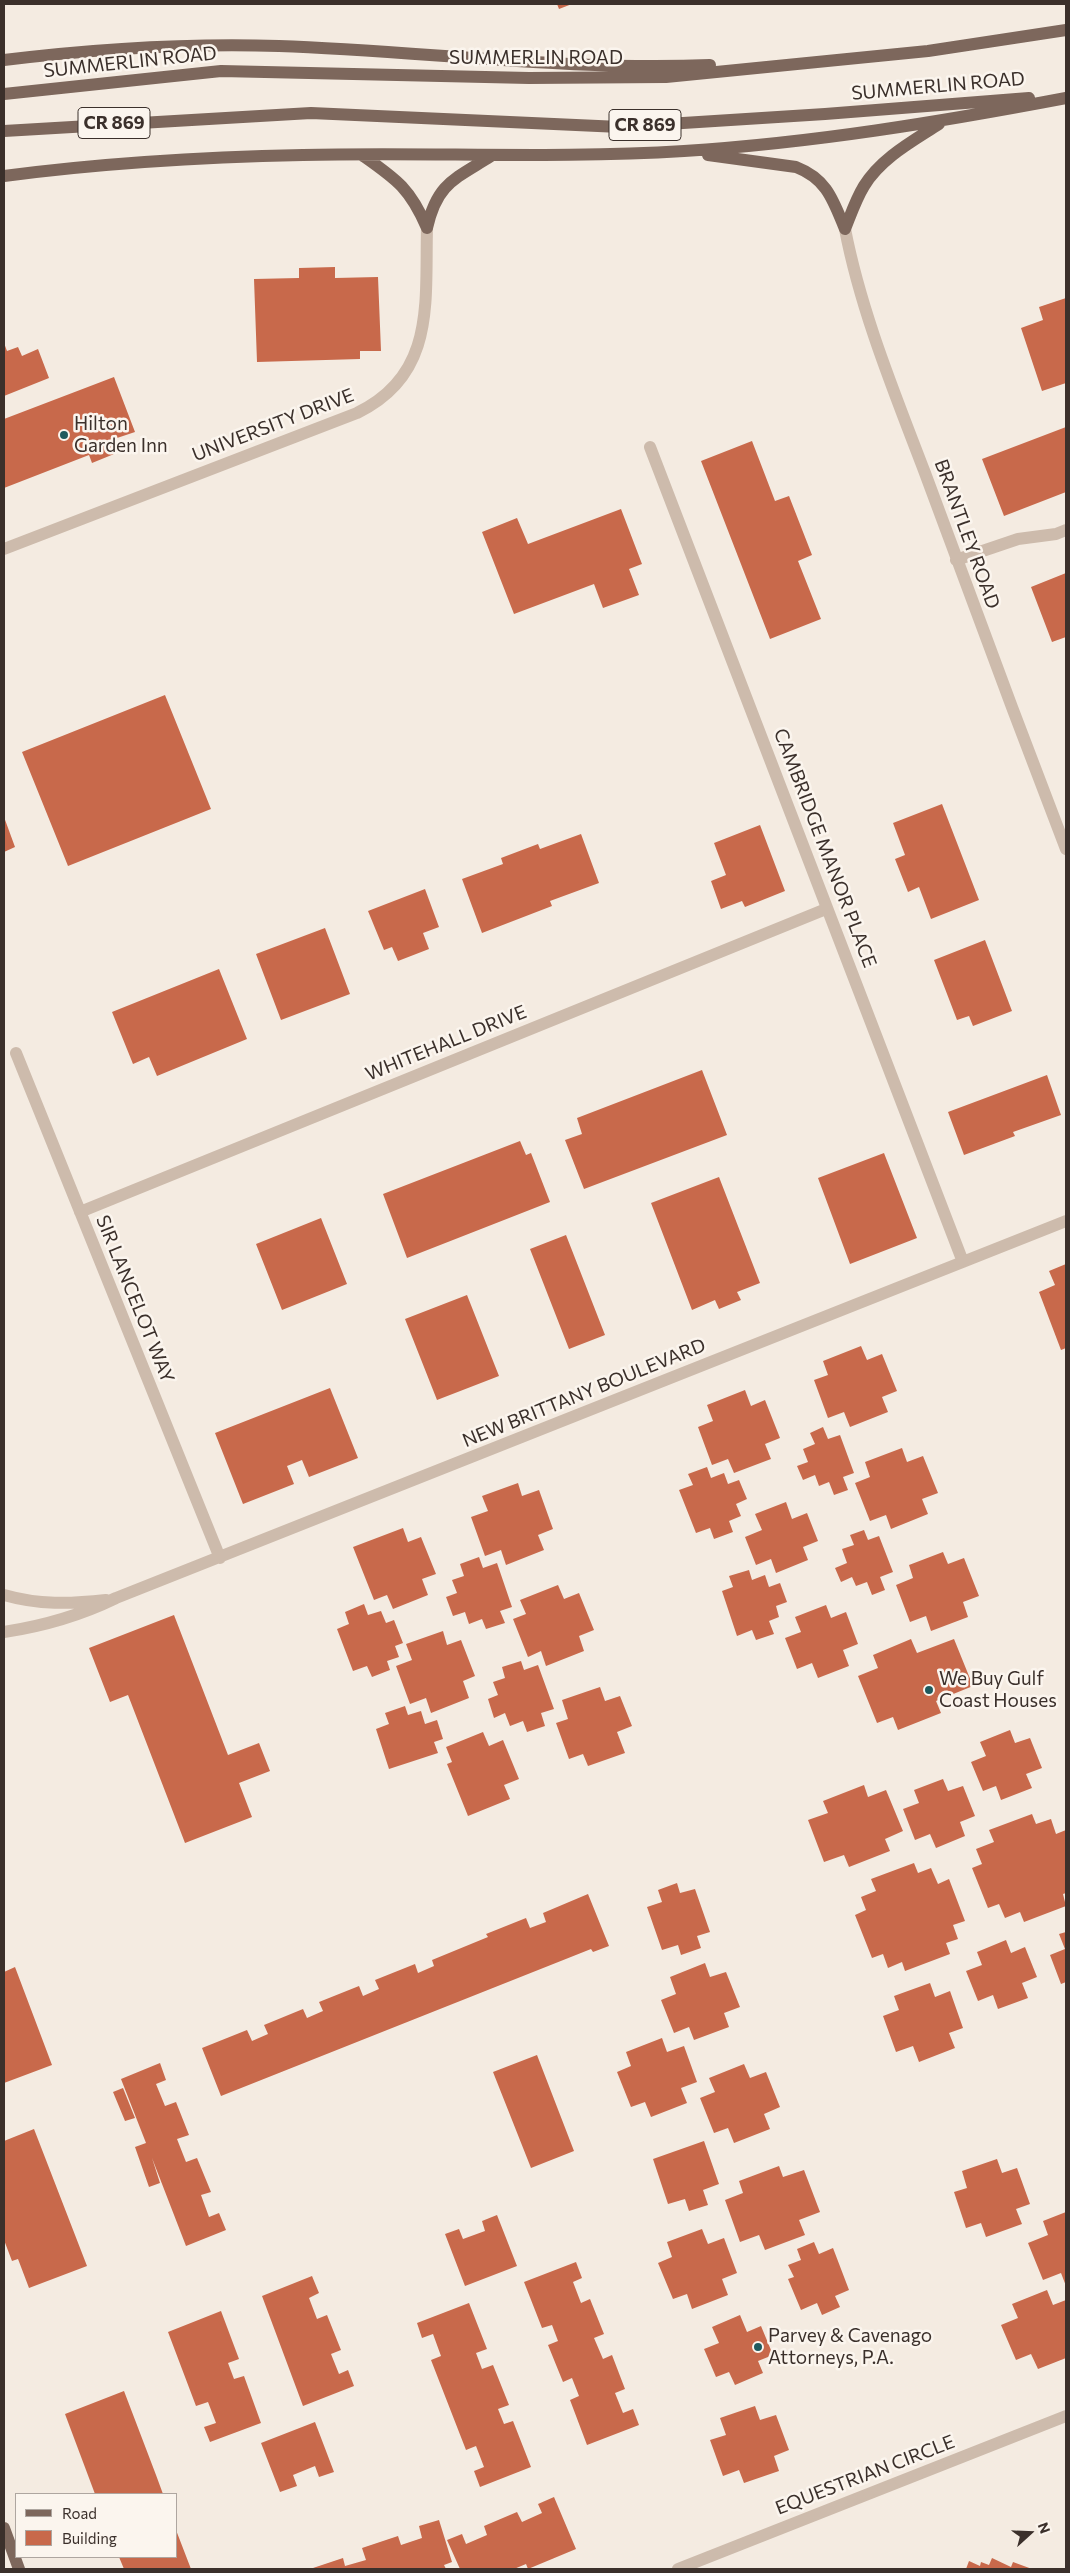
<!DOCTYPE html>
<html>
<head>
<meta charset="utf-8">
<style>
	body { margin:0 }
	#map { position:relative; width:1070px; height:2573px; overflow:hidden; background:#f4ebe1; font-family:Commissioner,sans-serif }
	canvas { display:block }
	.frame { position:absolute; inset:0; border:5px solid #3b302b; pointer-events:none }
	.legend { position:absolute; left:15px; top:2493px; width:162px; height:65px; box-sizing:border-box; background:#fbf5ee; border:1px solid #aea6a0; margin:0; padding:6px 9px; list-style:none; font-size:15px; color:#3b302b }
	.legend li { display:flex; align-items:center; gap:10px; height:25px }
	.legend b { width:25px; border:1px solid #aea6a0 }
	.north { position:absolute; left:1005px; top:2508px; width:50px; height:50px; -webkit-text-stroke:4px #fbf5ee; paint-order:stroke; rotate:70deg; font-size:14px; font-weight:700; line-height:20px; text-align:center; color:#3b302b }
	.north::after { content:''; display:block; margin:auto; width:18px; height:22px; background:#3b302b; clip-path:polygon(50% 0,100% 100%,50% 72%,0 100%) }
</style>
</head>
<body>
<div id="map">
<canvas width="1070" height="2573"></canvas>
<div class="frame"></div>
<ul class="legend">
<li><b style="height:6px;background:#7d675c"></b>Road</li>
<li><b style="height:14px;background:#c8694b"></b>Building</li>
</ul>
<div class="north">N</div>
</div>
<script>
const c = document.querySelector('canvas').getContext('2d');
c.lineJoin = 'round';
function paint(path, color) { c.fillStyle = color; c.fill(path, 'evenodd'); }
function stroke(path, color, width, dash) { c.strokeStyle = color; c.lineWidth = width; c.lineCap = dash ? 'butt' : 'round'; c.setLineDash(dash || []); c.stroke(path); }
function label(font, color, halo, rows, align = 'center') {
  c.font = font + ' Commissioner,sans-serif'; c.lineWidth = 5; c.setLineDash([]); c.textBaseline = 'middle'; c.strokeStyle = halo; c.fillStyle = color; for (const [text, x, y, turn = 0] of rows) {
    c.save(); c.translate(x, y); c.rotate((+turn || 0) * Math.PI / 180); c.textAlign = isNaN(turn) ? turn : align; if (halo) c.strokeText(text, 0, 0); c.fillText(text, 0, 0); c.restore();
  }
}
paint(new Path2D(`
	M 557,4 L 572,4 L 559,9 Z
	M 335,267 L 335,278 L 378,277 L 381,351 L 360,351 L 360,359 L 257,362 L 254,279 L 299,278 L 299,268 Z
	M 1066,298 L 1066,383 L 1042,391 L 1021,328 L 1043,320 L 1039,307 Z
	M 4,343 L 7,351 L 18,347 L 22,356 L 38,349 L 49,378 L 4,396 Z
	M 114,377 L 135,432 L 114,439 L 119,452 L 92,463 L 89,455 L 4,488 L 4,419 Z
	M 1066,427 L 1066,492 L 1004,516 L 982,459 Z
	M 752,441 L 775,501 L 789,496 L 812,555 L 798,561 L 821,619 L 770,639 L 701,461 Z
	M 621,509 L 642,564 L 629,569 L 639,595 L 603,608 L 594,584 L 514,614 L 482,532 L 517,518 L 528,544 Z
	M 1066,573 L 1066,637 L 1052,642 L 1031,587 Z
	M 165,695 L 211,809 L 68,866 L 22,752 Z
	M 942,804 L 979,900 L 931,919 L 919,887 L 908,892 L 895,859 L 905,855 L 893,823 Z
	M 4,817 L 15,847 L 4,852 Z
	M 760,825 L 785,891 L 745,907 L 742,901 L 721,909 L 711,881 L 726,875 L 714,843 Z
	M 581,834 L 599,883 L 550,901 L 552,906 L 482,933 L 462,879 L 503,864 L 501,858 L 538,844 L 540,849 Z
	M 425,889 L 439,927 L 423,933 L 429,949 L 398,961 L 392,947 L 384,950 L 368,911 Z
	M 325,928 L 350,994 L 281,1020 L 256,954 Z
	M 985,940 L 1012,1011 L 973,1026 L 969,1016 L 957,1020 L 934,960 Z
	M 219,969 L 247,1039 L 157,1076 L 149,1057 L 133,1064 L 112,1012 Z
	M 702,1070 L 727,1135 L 584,1189 L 565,1140 L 582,1134 L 577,1118 Z
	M 1047,1075 L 1061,1115 L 1013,1132 L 1015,1136 L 964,1155 L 948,1112 Z
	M 520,1141 L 526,1155 L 531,1153 L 550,1202 L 407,1258 L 383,1194 Z
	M 884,1153 L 917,1238 L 850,1264 L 818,1178 Z
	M 719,1177 L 760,1283 L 737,1292 L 741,1300 L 719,1309 L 715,1300 L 692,1310 L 651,1203 Z
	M 321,1218 L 347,1284 L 282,1310 L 256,1244 Z
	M 566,1235 L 605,1335 L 569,1349 L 530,1249 Z
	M 1066,1264 L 1066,1348 L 1061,1350 L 1039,1292 L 1055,1285 L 1049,1271 Z
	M 467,1295 L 499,1376 L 437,1400 L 405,1319 Z
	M 861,1346 L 867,1360 L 882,1354 L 897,1391 L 882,1397 L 888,1412 L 850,1427 L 844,1412 L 828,1418 L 814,1380 L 828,1375 L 823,1361 Z
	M 330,1388 L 358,1458 L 309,1477 L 302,1460 L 287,1466 L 294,1484 L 243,1504 L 215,1433 Z
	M 745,1390 L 751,1406 L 765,1400 L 780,1438 L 765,1444 L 771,1459 L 734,1473 L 728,1459 L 712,1465 L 698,1427 L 713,1421 L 707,1405 Z
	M 823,1427 L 828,1439 L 840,1435 L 854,1473 L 843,1477 L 848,1490 L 834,1495 L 829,1482 L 819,1486 L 815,1475 L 803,1480 L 797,1466 L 808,1462 L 803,1449 L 815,1444 L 810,1433 Z
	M 902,1448 L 907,1462 L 923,1456 L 938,1493 L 922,1499 L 928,1514 L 891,1529 L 886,1515 L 870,1521 L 855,1483 L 870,1477 L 865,1462 Z
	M 707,1467 L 711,1478 L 724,1473 L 728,1484 L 739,1480 L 747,1499 L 736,1504 L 741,1516 L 729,1521 L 733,1532 L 714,1539 L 710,1528 L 696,1533 L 679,1490 L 693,1485 L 688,1474 Z
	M 518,1483 L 522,1496 L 539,1490 L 553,1529 L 538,1535 L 544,1550 L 506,1565 L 501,1550 L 485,1556 L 471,1517 L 488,1511 L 482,1496 Z
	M 786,1502 L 792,1519 L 807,1513 L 818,1541 L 803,1547 L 808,1560 L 776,1573 L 771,1559 L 756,1565 L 745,1537 L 762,1530 L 755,1514 Z
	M 403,1528 L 408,1542 L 421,1537 L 436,1574 L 422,1579 L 428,1595 L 393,1609 L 387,1595 L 374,1600 L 353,1547 Z
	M 864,1530 L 868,1540 L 879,1536 L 893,1572 L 880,1577 L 885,1590 L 872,1595 L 867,1582 L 856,1586 L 852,1577 L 841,1582 L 835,1568 L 847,1563 L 842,1549 L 854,1545 L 850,1535 Z
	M 943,1552 L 948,1564 L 964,1558 L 979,1596 L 963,1602 L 968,1617 L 931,1631 L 926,1616 L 910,1622 L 896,1585 L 913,1578 L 909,1565 Z
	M 479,1557 L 483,1568 L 497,1563 L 512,1607 L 500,1611 L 505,1623 L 486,1629 L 482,1619 L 469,1624 L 465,1612 L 453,1616 L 446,1597 L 457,1593 L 452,1580 L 464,1576 L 460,1564 Z
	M 749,1570 L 752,1580 L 765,1575 L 769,1587 L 780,1583 L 787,1602 L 776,1606 L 779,1617 L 769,1621 L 774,1634 L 756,1640 L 752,1630 L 737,1636 L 722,1591 L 733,1587 L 729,1576 Z
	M 558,1585 L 564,1599 L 579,1593 L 594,1630 L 579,1636 L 584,1651 L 546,1666 L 541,1651 L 528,1657 L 513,1619 L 526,1614 L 520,1600 Z
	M 364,1604 L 368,1615 L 381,1611 L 386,1623 L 394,1620 L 403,1643 L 395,1646 L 399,1657 L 387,1661 L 390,1670 L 372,1677 L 367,1666 L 353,1671 L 337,1629 L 349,1624 L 345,1612 Z
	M 826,1605 L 831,1618 L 846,1612 L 858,1644 L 843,1650 L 849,1666 L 818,1678 L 812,1663 L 797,1669 L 785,1638 L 801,1632 L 795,1617 Z
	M 174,1615 L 228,1755 L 259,1743 L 270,1771 L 239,1783 L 252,1817 L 185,1843 L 128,1695 L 110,1702 L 89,1648 Z
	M 443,1631 L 447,1645 L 461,1640 L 475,1676 L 463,1681 L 469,1698 L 431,1713 L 426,1698 L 410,1704 L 396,1666 L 412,1660 L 406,1644 Z
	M 911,1639 L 917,1653 L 954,1639 L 973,1686 L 936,1701 L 941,1713 L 898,1730 L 893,1717 L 877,1723 L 858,1676 L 878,1668 L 873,1655 Z
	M 521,1661 L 524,1670 L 538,1665 L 554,1709 L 541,1713 L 545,1726 L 527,1732 L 523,1721 L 510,1726 L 505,1713 L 494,1718 L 488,1699 L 498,1695 L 493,1682 L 505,1678 L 502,1667 Z
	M 600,1687 L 605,1701 L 620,1696 L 632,1726 L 617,1732 L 625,1753 L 588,1766 L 583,1754 L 569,1759 L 556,1723 L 568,1719 L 562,1700 Z
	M 405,1706 L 408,1715 L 421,1711 L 425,1724 L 437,1720 L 443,1739 L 434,1742 L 438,1753 L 389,1769 L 376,1729 L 389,1724 L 385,1713 Z
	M 1010,1730 L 1015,1743 L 1030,1738 L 1042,1768 L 1026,1774 L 1032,1788 L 1001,1800 L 996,1786 L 983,1791 L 971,1762 L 986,1756 L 980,1742 Z
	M 483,1732 L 489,1746 L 503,1740 L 519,1779 L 504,1785 L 510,1799 L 468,1816 L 447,1764 L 452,1762 L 446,1747 Z
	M 943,1779 L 948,1791 L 963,1786 L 975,1816 L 960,1822 L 965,1836 L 936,1848 L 930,1834 L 915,1840 L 903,1809 L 919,1803 L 914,1790 Z
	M 864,1785 L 868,1797 L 886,1790 L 903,1831 L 885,1839 L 890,1851 L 849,1867 L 844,1855 L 824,1862 L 808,1820 L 828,1813 L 823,1801 Z
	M 1032,1814 L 1036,1824 L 1051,1819 L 1056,1834 L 1066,1830 L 1066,1893 L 1063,1894 L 1066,1906 L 1024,1922 L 1020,1912 L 1005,1918 L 999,1904 L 988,1908 L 972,1868 L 982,1864 L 976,1849 L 994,1842 L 989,1830 Z
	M 914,1863 L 918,1873 L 931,1868 L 938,1884 L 949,1879 L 965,1921 L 953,1925 L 958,1939 L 946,1943 L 950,1954 L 905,1971 L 902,1962 L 888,1968 L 883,1954 L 872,1958 L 855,1915 L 866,1910 L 861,1897 L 876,1891 L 871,1879 Z
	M 677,1883 L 680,1893 L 695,1889 L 710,1932 L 697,1936 L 701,1948 L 681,1955 L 678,1945 L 662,1950 L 647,1907 L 662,1902 L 658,1890 Z
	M 588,1894 L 609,1946 L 593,1952 L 591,1949 L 221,2096 L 202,2048 L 247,2030 L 252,2041 L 268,2034 L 264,2025 L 303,2009 L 307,2018 L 323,2011 L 319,2002 L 359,1986 L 363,1996 L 379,1989 L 375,1980 L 415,1964 L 418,1973 L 434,1966 L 432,1960 L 488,1937 L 486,1934 L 526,1918 L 530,1928 L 546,1922 L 543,1913 Z
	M 1066,1932 L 1066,1982 L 1061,1984 L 1050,1955 L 1065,1949 L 1059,1934 Z
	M 1006,1940 L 1011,1953 L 1025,1947 L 1037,1977 L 1022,1983 L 1028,1998 L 998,2009 L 993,1995 L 978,2001 L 966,1971 L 982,1965 L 977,1952 Z
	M 705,1963 L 710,1977 L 726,1972 L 740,2007 L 724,2013 L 729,2027 L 694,2040 L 689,2027 L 674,2033 L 661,2000 L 676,1994 L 670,1977 Z
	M 15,1967 L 52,2065 L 4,2083 L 4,1972 Z
	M 930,1983 L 935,1997 L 950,1991 L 963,2028 L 949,2033 L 955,2048 L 919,2062 L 913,2046 L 896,2052 L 883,2016 L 899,2010 L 894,1996 Z
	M 662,2038 L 667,2052 L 684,2046 L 697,2082 L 681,2088 L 687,2103 L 651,2117 L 645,2102 L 631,2107 L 617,2072 L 631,2066 L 626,2052 Z
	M 537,2055 L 574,2151 L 531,2168 L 493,2072 Z
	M 160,2063 L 166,2080 L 156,2084 L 165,2106 L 176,2102 L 189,2135 L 177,2139 L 186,2162 L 197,2158 L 211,2192 L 201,2195 L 209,2217 L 219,2213 L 226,2230 L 186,2246 L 152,2158 L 160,2183 L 149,2187 L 135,2147 L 146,2143 L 121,2079 Z
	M 744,2064 L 750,2078 L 766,2072 L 780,2107 L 764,2114 L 770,2129 L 734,2143 L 728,2128 L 714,2133 L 700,2098 L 715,2092 L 709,2078 Z
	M 123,2088 L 135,2118 L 125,2121 L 113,2092 Z
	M 34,2129 L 87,2266 L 29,2288 L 18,2259 L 12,2261 L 4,2240 L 4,2141 Z
	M 704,2141 L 719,2184 L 703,2190 L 708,2205 L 689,2211 L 685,2199 L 668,2204 L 653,2159 Z
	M 997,2159 L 1002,2173 L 1017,2168 L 1030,2204 L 1016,2209 L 1022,2224 L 986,2237 L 981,2223 L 966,2228 L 954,2192 L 967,2188 L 962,2171 Z
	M 779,2166 L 783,2177 L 804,2170 L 820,2212 L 799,2220 L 805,2235 L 765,2250 L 759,2235 L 740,2242 L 725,2200 L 743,2193 L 739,2181 Z
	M 1066,2212 L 1066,2286 L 1061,2273 L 1043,2280 L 1028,2243 L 1048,2235 L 1043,2221 Z
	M 497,2215 L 517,2266 L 465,2286 L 445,2234 L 459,2229 L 463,2239 L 485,2231 L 482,2221 Z
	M 702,2229 L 708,2244 L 724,2238 L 737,2273 L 722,2279 L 728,2295 L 692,2309 L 687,2294 L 673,2299 L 658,2263 L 672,2257 L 667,2242 Z
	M 814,2242 L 819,2254 L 833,2248 L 849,2290 L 835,2296 L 840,2307 L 822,2315 L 817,2303 L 801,2310 L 788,2279 L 794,2277 L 788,2265 L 801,2260 L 797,2249 Z
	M 576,2262 L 582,2278 L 573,2282 L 581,2303 L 590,2299 L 604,2334 L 594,2338 L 603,2359 L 612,2355 L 625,2389 L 615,2393 L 623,2413 L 633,2409 L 639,2425 L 587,2445 L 570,2400 L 579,2396 L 572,2378 L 563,2382 L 548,2345 L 558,2341 L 552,2325 L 542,2328 L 524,2282 Z
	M 312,2276 L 319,2293 L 309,2298 L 317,2319 L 327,2315 L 341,2350 L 331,2354 L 339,2374 L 348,2370 L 354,2386 L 303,2406 L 262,2296 Z
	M 1047,2290 L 1053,2305 L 1066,2300 L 1066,2358 L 1038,2369 L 1031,2354 L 1016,2360 L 1001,2325 L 1018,2318 L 1012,2304 Z
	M 469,2303 L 487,2349 L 476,2353 L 482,2369 L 493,2365 L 509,2405 L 498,2409 L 504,2424 L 513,2421 L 531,2467 L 480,2487 L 474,2471 L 484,2467 L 476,2446 L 466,2450 L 431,2360 L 441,2356 L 433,2334 L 422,2338 L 417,2323 Z
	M 221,2311 L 239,2359 L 228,2363 L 234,2379 L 244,2376 L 261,2423 L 210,2442 L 204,2427 L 216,2423 L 208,2402 L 196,2406 L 168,2332 Z
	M 740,2315 L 747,2332 L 761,2326 L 773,2355 L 758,2361 L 763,2373 L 735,2385 L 729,2372 L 716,2377 L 704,2349 L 719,2343 L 712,2327 Z
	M 124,2391 L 156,2475 L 163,2494 L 95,2494 L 65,2414 Z
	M 755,2406 L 760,2420 L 776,2415 L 789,2450 L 774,2456 L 779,2471 L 744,2483 L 739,2470 L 723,2476 L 710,2440 L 726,2435 L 720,2418 Z
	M 315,2422 L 334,2472 L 319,2477 L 315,2466 L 293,2475 L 297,2486 L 280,2492 L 261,2443 Z
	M 554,2497 L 576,2549 L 528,2569 L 526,2564 L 514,2569 L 460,2569 L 447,2540 L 462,2534 L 466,2544 L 487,2535 L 484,2526 L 517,2512 L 522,2522 L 542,2513 L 538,2504 Z
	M 439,2520 L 452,2562 L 444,2565 L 446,2569 L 310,2569 L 343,2558 L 345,2566 L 366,2560 L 362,2548 L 398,2536 L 401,2545 L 422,2538 L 419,2526 Z
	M 176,2530 L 191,2569 L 124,2569 L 119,2557 L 176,2557 Z
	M 992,2558 L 1011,2567 L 1013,2562 L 1032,2569 L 966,2569 L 969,2561 L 980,2566 L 981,2562 L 989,2565 Z`), '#c8694b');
stroke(new Path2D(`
	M 845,229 C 861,312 895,394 925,473 C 971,599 1018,724 1066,849
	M 650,447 L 963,1262
	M 4,549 L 357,413 C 436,375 425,302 427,228
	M 956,560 L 1018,539 L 1056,534 L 1066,530
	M 16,1053 L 220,1558
	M 80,1212 L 826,909
	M 4,1595 C 39,1605 70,1604 106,1600
	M 4,1632 C 44,1626 79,1616 116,1598 L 1066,1221
	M 678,2569 L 1066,2416`), '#cdbbac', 12);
stroke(new Path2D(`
	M 4,60 C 95,49 187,43 279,46 C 423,51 567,71 710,65
	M 4,94 L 221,71 L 529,78 L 666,77 L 928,51 L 1066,30
	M 4,131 L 311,113 L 620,127 L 825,114 L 1029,98
	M 362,155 C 396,179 410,188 427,228
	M 708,155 L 796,167 C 827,179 833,200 845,229
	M 4,176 C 103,163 203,157 303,155 C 430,152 557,159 684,151 C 813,143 939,122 1066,98
	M 427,228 C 437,183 455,179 491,156
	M 845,229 C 851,214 856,199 864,186 C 881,158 913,141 939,124
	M 4,2528 L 19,2569`), '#7d675c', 12);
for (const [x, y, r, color] of [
	[64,435,5,"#1f5a5e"],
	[929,1690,5,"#1f5a5e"],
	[758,2347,5,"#1f5a5e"]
]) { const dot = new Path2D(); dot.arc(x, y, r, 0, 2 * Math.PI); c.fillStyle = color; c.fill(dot); stroke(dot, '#fbf5ee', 2); }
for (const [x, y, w] of [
	[114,123,72],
	[645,125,72]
]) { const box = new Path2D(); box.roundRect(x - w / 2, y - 15.5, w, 31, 4); c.fillStyle = '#fbf5ee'; c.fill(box); stroke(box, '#3b302b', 1); }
label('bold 18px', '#3b302b', null, [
	["CR 869",114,123],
	["CR 869",645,125]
]);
label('19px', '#3b302b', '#fbf5ee', [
	["SUMMERLIN ROAD",536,58],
	["SUMMERLIN ROAD",130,62,-6],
	["SUMMERLIN ROAD",938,86,-5],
	["UNIVERSITY DRIVE",273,425,-21],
	["BRANTLEY ROAD",967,534,70],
	["CAMBRIDGE MANOR PLACE",825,848,69],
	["WHITEHALL DRIVE",446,1043,-22],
	["SIR LANCELOT WAY",135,1299,68],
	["NEW BRITTANY BOULEVARD",584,1393,-22],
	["EQUESTRIAN CIRCLE",865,2475,-21]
]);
label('19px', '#3b302b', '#fbf5ee', [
	["Hilton",74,424],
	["Garden Inn",74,446],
	["We Buy Gulf",939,1679],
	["Coast Houses",939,1701],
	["Parvey & Cavenago",768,2336],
	["Attorneys, P.A.",768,2358]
], 'left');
</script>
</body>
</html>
